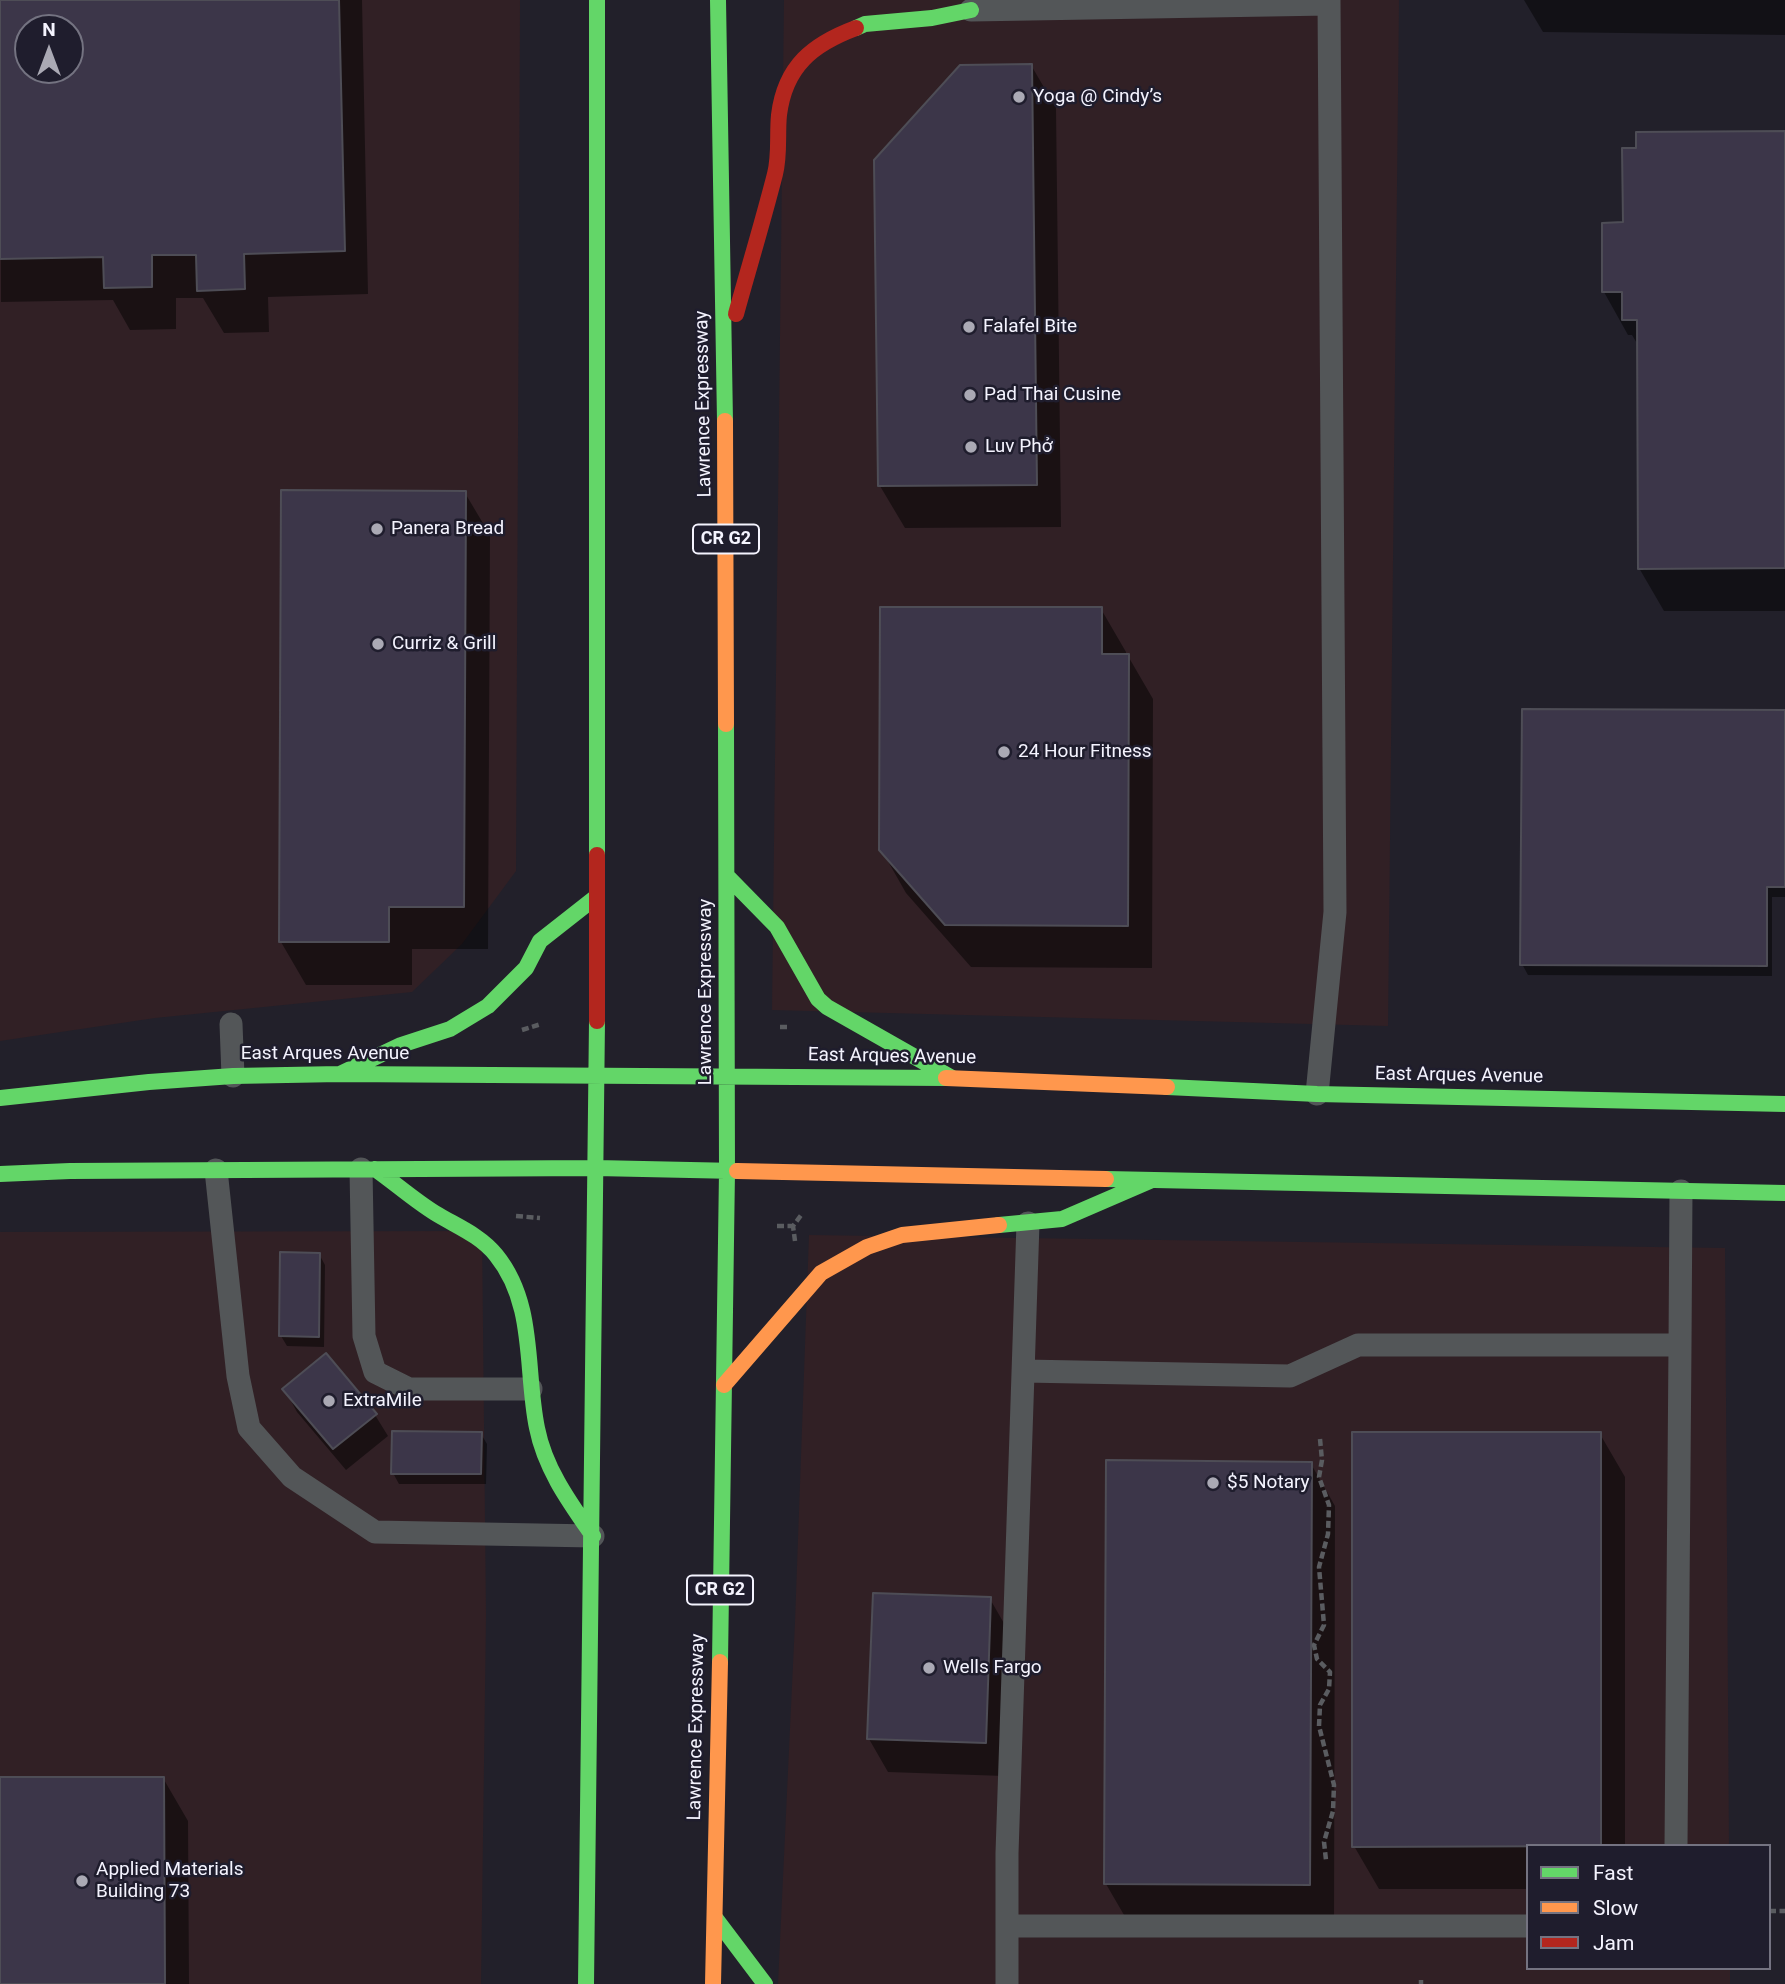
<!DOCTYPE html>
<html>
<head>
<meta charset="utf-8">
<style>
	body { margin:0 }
	#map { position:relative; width:1785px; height:1984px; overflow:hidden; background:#22202a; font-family:Roboto,sans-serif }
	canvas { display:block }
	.legend { position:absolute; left:1526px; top:1844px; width:245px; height:126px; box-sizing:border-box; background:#1f1d2d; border:2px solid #747381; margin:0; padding:9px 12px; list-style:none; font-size:21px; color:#f4f3fe }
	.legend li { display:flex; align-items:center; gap:14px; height:35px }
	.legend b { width:35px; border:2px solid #747381 }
	.north { position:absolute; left:14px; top:14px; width:70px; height:70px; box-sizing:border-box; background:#1f1d2d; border:2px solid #747381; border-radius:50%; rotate:0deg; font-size:19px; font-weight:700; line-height:28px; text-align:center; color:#f4f3fe }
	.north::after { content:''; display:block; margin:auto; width:24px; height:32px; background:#aaa9b4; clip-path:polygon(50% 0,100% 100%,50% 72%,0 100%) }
</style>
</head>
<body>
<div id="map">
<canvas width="1785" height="1984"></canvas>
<ul class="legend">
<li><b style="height:9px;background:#63d668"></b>Fast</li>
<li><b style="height:9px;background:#ff974d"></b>Slow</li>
<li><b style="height:9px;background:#b3261e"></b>Jam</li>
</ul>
<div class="north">N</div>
</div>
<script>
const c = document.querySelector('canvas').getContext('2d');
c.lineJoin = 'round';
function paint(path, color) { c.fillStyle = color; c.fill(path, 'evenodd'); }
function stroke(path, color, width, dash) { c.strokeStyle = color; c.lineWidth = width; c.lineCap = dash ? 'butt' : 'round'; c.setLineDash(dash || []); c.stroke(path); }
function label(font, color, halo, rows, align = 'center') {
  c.font = font + ' Roboto,sans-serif'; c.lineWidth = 5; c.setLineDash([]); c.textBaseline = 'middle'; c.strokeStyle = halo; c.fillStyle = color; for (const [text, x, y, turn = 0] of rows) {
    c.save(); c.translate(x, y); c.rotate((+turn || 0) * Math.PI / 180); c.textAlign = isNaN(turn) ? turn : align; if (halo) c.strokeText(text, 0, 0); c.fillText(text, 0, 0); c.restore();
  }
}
paint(new Path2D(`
	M 0,0 L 520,0 L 516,871 L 462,944 L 412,992 L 155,1018 L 0,1041 ZM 28,28 L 70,28 L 70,70 L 28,70 Z
	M 784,0 L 1399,0 L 1388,1026 L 772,1010 Z
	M 482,1231 L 486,1616 L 481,1984 L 0,1984 L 0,1232 Z
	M 809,1235 L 1725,1248 L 1729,1846 L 1528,1846 L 1528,1968 L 1730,1968 L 1730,1984 L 778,1984 L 795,1622 Z`), '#312025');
paint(new Path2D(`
	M 0,0 L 362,0 L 368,294 L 268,297 L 269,332 L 224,333 L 203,298 L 176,298 L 176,329 L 130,330 L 113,300 L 1,302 ZM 28,28 L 70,28 L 70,70 L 28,70 Z
	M 1524,0 L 1785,0 L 1785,35 L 1543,32 Z
	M 1031,65 L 1056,108 L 1061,527 L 905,528 L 880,486 Z
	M 1785,133 L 1785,611 L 1664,611 L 1639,568 L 1638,345 L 1632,335 L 1628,335 L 1604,292 L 1625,224 Z
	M 465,493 L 490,535 L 488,949 L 412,949 L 412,985 L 306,985 L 281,942 Z
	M 1101,609 L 1126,652 L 1126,656 L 1128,656 L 1153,699 L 1152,968 L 971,967 L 906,893 L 881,849 Z
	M 1785,712 L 1785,897 L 1772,897 L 1772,976 L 1528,975 L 1522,964 Z
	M 319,1254 L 325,1265 L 324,1347 L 287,1346 L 281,1336 Z
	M 285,1390 L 375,1415 L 388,1436 L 346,1470 L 297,1412 Z
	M 481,1434 L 487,1444 L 486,1484 L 399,1484 L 393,1473 Z
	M 1600,1434 L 1625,1477 L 1625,1846 L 1528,1846 L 1528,1889 L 1379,1889 L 1354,1846 Z
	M 1311,1464 L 1335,1506 L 1334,1927 L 1131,1927 L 1106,1884 Z
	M 990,1599 L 1009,1632 L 1004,1776 L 888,1772 L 869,1739 Z
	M 163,1778 L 188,1821 L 189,1984 L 0,1984 L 0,1779 Z`), '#0007');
const building = new Path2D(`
	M 0,0 L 339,0 L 345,251 L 244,254 L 245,289 L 197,291 L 196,255 L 152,255 L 152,287 L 104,288 L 103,257 L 0,259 ZM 28,28 L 70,28 L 70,70 L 28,70 Z
	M 1032,64 L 1037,485 L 878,486 L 874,160 L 960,65 Z
	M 1785,131 L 1785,568 L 1638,569 L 1637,320 L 1622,320 L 1622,292 L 1602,292 L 1602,223 L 1623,222 L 1622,148 L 1636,148 L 1636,132 Z
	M 281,490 L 466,491 L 464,907 L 389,907 L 389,942 L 279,942 Z
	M 880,607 L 1102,607 L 1102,654 L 1129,654 L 1128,926 L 945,925 L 879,850 Z
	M 1522,709 L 1785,710 L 1785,887 L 1767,887 L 1767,966 L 1520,965 Z
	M 280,1252 L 320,1253 L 319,1337 L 279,1336 Z
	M 326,1353 L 377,1414 L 333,1449 L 282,1389 Z
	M 392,1431 L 482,1432 L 481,1474 L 391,1474 Z
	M 1352,1432 L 1601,1432 L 1601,1846 L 1352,1847 Z
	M 1106,1460 L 1312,1462 L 1310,1885 L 1104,1884 Z
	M 873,1593 L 991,1597 L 986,1743 L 867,1739 Z
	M 0,1777 L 164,1777 L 165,1984 L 0,1984 Z`);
paint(building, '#3c3649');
stroke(building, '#4e4d56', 2);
stroke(new Path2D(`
	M 780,1027 L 790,1027
	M 522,1030 L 541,1024
	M 516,1216 L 540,1218
	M 777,1226 L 793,1226
	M 795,1241 L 793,1226 L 802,1214
	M 1320,1439 L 1322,1460 L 1319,1477 L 1329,1505 L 1328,1534 L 1319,1567 L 1324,1625 L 1314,1645 L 1317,1659 L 1330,1672 L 1329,1689 L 1320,1705 L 1319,1726 L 1334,1785 L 1333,1811 L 1324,1842 L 1326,1860
	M 1769,1911 L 1785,1911
	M 1421,1980 L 1421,1984`), '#5a5c60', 4.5, [7, 3.5]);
stroke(new Path2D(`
	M 971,10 L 1329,4
	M 231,1024 L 233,1076
	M 1317,1094 L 1335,912 L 1329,0
	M 361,1169 L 364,1336 L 375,1372 L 409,1389 L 531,1389
	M 216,1170 L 238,1376 L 249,1428 L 292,1477 L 375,1532 L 593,1536
	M 1024,1371 L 1290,1376 L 1358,1345 L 1680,1345 L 1681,1191
	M 1676,1846 L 1680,1345
	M 1007,1926 L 1528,1926
	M 1007,1984 L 1007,1853 L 1028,1223`), '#535658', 23);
stroke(new Path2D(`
	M 597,0 L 597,855
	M 718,0 L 725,421
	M 856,28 L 865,24 L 932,18 L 971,10
	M 727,876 L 777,927 L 818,999 L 827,1007 L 952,1078
	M 340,1074 L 401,1045 L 450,1029 L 488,1006 L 526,968 L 540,941 L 596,897
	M 1167,1087 L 1317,1094 L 1785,1104
	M 0,1098 L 149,1082 L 233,1076 L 340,1074 L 946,1078
	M 375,1169 C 395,1183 414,1200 435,1213 C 456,1226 480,1235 496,1255 C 536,1304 525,1370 537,1428 C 545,1469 570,1503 593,1536
	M 0,1174 L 70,1171 L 596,1168 L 737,1171
	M 1106,1179 L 1785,1193
	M 999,1225 L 1062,1219 L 1150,1181
	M 720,1662 L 727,1171 L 726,724
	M 716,1919 L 765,1984
	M 586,1984 L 597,1021`), '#63d668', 16);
stroke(new Path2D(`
	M 725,421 L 726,724
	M 946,1078 L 1167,1087
	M 737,1171 L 1106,1179
	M 724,1385 L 821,1273 L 867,1247 L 902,1235 L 999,1225
	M 713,1984 L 720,1662`), '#ff974d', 16);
stroke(new Path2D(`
	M 736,314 C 749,267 763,221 775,174 C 780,155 777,134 779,115 C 785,66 813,44 856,28
	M 597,855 L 597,1021`), '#b3261e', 16);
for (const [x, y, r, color] of [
	[1019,97,7,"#aaa9b4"],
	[969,327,7,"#aaa9b4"],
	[970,395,7,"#aaa9b4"],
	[971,447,7,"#aaa9b4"],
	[377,529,7,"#aaa9b4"],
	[378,644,7,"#aaa9b4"],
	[1004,752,7,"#aaa9b4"],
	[329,1401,7,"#aaa9b4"],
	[1213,1483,7,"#aaa9b4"],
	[929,1668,7,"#aaa9b4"],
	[82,1881,7,"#aaa9b4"]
]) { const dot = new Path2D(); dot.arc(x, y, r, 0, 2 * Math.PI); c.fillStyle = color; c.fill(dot); stroke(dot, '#1f1d2d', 2.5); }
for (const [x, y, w] of [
	[726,539,66],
	[720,1590,66]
]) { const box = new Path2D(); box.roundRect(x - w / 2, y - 14.5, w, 29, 5); c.fillStyle = '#1f1d2d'; c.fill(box); stroke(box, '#f4f3fe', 2); }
label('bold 18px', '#f4f3fe', null, [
	["CR G2",726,539],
	["CR G2",720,1590]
]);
label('19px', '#f4f3fe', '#1f1d2d', [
	["Yoga @ Cindy’s",1033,97],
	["Falafel Bite",983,327],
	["Pad Thai Cusine",984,395],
	["Luv Phở",985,447],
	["Panera Bread",391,529],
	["Curriz & Grill",392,644],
	["24 Hour Fitness",1018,752],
	["ExtraMile",343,1401],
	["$5 Notary",1227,1483],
	["Wells Fargo",943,1668],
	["Applied Materials",96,1870],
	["Building 73",96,1892]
], 'left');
label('19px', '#f4f3fe', '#1f1d2d', [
	["Lawrence Expressway",704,404,-91],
	["Lawrence Expressway",706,992,-90],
	["East Arques Avenue",325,1054],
	["East Arques Avenue",892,1057,1],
	["East Arques Avenue",1459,1076,1],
	["Lawrence Expressway",697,1727,-89]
]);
</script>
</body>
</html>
